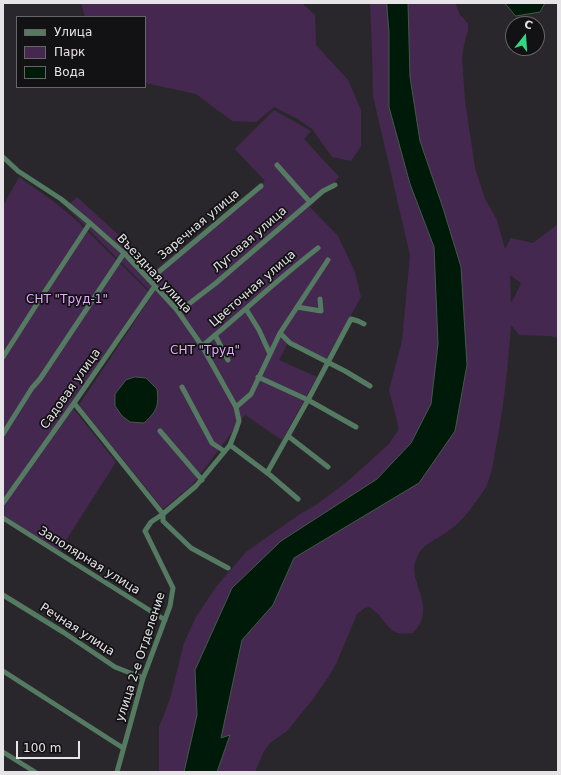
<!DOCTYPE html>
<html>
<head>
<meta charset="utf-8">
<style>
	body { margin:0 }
	#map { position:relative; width:561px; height:775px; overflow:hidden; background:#2a272c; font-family:"DejaVu Sans",sans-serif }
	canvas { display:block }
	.frame { position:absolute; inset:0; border:4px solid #e6e4e7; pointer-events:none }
	.legend { position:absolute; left:16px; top:16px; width:130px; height:72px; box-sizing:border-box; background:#121113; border:1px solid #676568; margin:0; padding:5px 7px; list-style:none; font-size:12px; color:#e6e4e7 }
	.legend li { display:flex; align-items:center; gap:8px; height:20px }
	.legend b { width:20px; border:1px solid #676568 }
	.north { position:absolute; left:505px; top:16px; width:40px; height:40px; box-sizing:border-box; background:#121113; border:1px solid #676568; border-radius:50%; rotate:17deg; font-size:11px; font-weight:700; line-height:16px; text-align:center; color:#e6e4e7 }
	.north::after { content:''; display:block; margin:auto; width:14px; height:18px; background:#30d882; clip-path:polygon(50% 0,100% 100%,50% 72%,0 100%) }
	.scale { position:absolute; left:16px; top:741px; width:64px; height:18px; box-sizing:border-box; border:2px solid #e6e4e7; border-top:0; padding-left:5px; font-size:12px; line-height:14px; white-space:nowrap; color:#e6e4e7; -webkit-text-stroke:3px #121113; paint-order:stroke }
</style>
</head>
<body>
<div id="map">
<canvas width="561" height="775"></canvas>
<div class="frame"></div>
<ul class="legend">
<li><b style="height:5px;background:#557a62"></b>Улица</li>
<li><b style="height:11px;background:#452850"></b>Парк</li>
<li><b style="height:11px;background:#001a0a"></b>Вода</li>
</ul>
<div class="north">С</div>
<div class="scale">100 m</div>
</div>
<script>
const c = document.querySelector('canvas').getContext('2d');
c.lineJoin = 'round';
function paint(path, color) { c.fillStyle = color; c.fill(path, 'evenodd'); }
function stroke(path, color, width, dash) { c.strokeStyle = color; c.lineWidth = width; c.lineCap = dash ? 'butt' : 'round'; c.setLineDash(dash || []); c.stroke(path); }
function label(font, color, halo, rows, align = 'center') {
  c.font = font + ' "DejaVu Sans",sans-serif'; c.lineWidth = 3.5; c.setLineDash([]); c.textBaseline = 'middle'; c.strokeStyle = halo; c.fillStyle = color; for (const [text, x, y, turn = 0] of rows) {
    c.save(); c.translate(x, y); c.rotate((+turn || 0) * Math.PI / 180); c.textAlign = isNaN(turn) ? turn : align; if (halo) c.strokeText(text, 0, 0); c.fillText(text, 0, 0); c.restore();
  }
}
paint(new Path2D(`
	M 81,3 L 302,3 L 315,15 L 316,45 L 348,80 L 361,110 L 361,146 L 351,161 L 332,157 L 312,129 L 296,118 L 274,107 L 256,122 L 232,121 L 196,94 L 145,83 L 145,17 L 85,17 Z
	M 370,3 L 455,3 L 460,15 L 464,19 L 468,24 L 468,30 L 464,45 L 462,58 L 465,101 L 475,168 L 485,199 L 497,220 L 505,249 L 511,238 L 533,243 L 558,224 L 558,338 L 550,336 L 519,335 L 511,325 C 508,366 504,406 496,446 C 494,459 492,474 486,487 C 483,492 478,499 474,504 C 467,515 457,525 447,532 C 434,541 421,544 416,560 C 413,567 414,572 416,580 C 422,601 430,615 413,633 C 393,636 390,629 379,615 C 376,612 373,609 369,607 L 365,608 L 357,614 L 336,664 L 327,679 L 313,699 L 287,731 L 270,743 L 264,751 L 255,772 L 159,772 L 159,727 L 170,699 L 184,643 L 196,617 L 216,587 L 246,552 L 300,514 L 316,505 L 348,481 L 389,444 L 399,429 L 389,390 L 402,341 L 410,255 L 373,96 L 372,49 ZM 510,275 L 521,283 L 515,296 L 511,303 Z
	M 274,110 L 311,131 L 304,139 L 339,177 L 310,207 L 338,236 L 355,272 L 361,297 L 326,360 L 289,341 L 279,360 L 317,377 L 282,440 L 245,415 L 192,485 L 163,509 L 79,405 L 153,294 L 66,207 L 77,197 L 156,269 L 265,181 L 235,149 Z
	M 19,177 L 57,204 L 77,221 L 149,292 L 72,407 L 116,462 L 59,551 L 3,515 L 3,206 Z`), '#452850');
const water = new Path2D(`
	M 387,3 L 408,3 L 410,77 L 420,141 L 443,208 L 461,267 L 467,365 L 455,431 L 419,483 L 294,558 L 273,605 L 242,640 L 221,738 L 230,735 L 217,772 L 184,772 L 197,715 L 195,670 L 232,588 L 281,541 L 377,479 L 411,443 L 431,404 L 438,344 L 434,247 L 410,184 L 389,107 L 389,33 Z
	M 505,3 L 545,3 L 540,12 L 516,16 Z
	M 135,377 L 146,378 L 157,389 C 159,406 157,411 144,423 L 130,422 L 122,416 L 115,406 L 115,394 L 126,380 Z`);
paint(water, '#001a0a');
stroke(water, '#45574c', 1);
stroke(new Path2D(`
	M 3,157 L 18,171 L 61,199 L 90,223 L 124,253 L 155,286 L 177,310 L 202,346 L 236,407 L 239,421 L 236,430 L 230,445 L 196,486 L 163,514 L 151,522 L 145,531 L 173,588 L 170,606 L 143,678 L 117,772
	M 277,165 L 309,201
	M 149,280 L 261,186
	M 297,307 L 321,311 L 320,299
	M 246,309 L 259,330 L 270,354
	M 177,310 L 186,306 L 216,283 L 323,191 L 335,185
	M 280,333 L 290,343 L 345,371 L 370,386
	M 215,335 L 228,360
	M 202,346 C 241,314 278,279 318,248
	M 3,357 L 42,296 L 90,223
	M 258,377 L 308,400 L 356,427
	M 182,387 L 212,443 L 224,451
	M 74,403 L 163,514 L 163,521 L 191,548 L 228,568
	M 236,407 L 251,394 L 280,333 L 328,260
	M 160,431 L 202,480
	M 3,434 L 32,388 L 40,379 L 124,253
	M 288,436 L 328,467
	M 230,445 L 270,475 L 298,499
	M 267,473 L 308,400 L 351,319 L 358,321 L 364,324
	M 3,503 L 74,403 L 155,286
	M 3,518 L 165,620
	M 3,595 L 63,632 L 115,667 L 143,678
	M 3,671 L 123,748
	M 3,752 L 35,772`), '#557a62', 5);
label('12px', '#e6e4e7', '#121113', [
	["Заречная улица",199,225,-40],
	["Луговая улица",250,240,-41],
	["Въездная улица",154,274,47],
	["Цветочная улица",253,289,-41],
	["Садовая улица",71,389,-55],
	["Заполярная улица",89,561,32],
	["Речная улица",77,630,33],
	["улица 2-е Отделение",141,657,-72]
]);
label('12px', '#e4abfc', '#121113', [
	["СНТ \"Труд-1\"",67,300],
	["СНТ \"Труд\"",205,351]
]);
</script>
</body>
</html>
